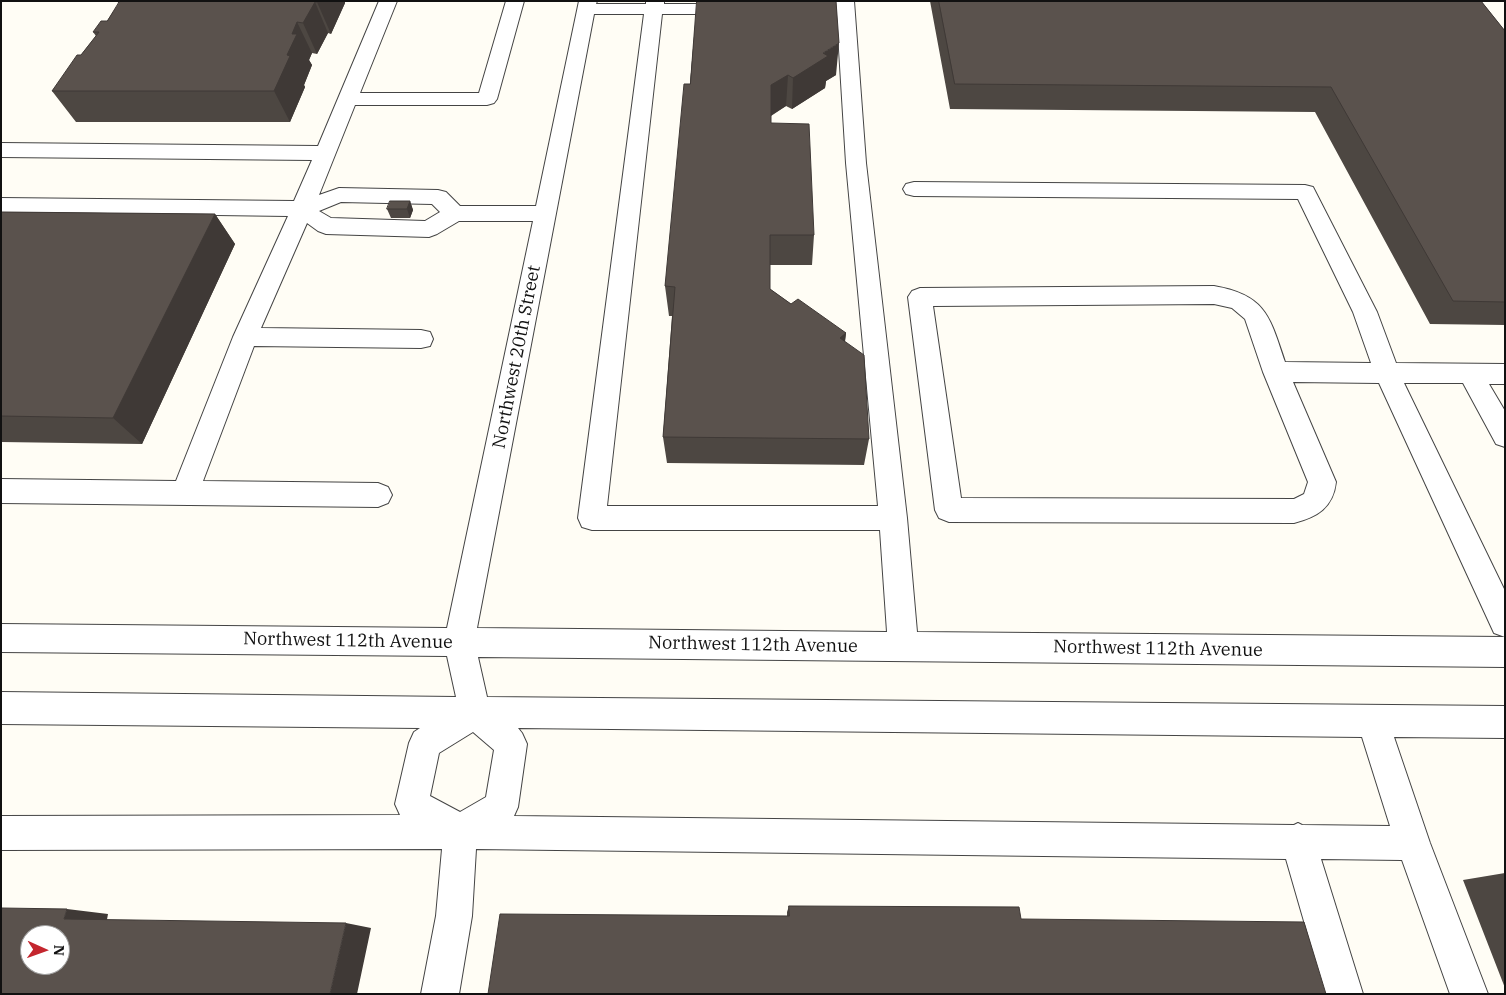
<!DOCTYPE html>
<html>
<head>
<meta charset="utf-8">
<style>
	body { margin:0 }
	#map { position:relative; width:1506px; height:995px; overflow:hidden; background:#fffdf5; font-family:"IBM Plex Serif",serif }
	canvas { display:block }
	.frame { position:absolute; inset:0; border:2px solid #111; pointer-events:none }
	.north { position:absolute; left:20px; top:925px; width:50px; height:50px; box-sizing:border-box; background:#fff; border:1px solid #a0a0a0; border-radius:50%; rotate:92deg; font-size:14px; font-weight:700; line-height:20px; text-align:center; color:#111 }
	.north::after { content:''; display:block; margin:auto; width:18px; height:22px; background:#c4262e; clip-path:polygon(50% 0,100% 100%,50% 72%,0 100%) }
</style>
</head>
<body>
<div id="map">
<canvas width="1506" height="995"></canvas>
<div class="frame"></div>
<div class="north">N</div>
</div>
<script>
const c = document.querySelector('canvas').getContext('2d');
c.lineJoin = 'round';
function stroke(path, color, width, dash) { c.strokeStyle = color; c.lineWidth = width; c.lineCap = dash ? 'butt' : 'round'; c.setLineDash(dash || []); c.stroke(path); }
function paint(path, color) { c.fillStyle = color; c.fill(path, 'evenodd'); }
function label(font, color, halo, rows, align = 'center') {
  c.font = font + ' "IBM Plex Serif",serif'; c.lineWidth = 5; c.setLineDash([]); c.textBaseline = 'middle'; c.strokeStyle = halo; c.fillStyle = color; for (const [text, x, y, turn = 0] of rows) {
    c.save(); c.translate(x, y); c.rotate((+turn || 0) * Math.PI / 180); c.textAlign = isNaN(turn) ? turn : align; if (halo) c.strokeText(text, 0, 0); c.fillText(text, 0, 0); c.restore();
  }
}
const minor = new Path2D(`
	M 379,1 L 397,1 L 360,93 L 479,93 L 506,1 L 524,1 L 497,99 L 494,103 L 487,105 L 355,105 L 319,195 L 339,188 L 438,190 L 446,192 L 460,206 L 536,206 L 579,1 L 597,1 L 596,4 L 646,4 L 646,1 L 664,1 L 664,4 L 733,4 L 739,5 L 742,9 L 739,13 L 733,14 L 662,14 L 607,506 L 878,506 L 846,163 L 836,1 L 854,1 L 866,163 L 907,518 L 917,632 L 1505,637 L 1505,667 L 478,657 L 487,697 L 1505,706 L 1505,738 L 1394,737 L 1430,843 L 1488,994 L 1450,994 L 1402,860 L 1321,859 L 1363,994 L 1325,994 L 1286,859 L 476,849 L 472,916 L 459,994 L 421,994 L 436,916 L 442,849 L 1,850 L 1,816 L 400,815 L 395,804 L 409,743 L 414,732 L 420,728 L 1,724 L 1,692 L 456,697 L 447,656 L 1,652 L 1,624 L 447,628 L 533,221 L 459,221 L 437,234 L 429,237 L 326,234 L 318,231 L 307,223 L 261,328 L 421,330 L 430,332 L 433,339 L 430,346 L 421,348 L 254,346 L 203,481 L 378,483 L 388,487 L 392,495 L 388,503 L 378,507 L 1,503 L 1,479 L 176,481 L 233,337 L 288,216 L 1,212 L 1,198 L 294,201 L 312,160 L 1,157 L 1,143 L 318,146 ZM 594,14 L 644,14 L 578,518 L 582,527 L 592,530 L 880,530 L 887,632 L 477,628 ZM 341,202 L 432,204 L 440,212 L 425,221 L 331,218 L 319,211 ZM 518,728 L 1362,737 L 1390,826 L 1302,825 L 1298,823 L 1294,825 L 514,816 L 518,807 L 527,744 L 522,733 ZM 473,732 L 494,750 L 486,797 L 460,812 L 430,796 L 439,753 Z
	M 914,182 L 1305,185 L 1313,187 L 1377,312 L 1396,363 L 1505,364 L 1505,384 L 1489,384 L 1505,411 L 1505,447 L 1496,444 L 1463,383 L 1404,383 L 1505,591 L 1505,637 L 1494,633 L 1379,383 L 1293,382 L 1336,482 C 1333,508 1317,517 1294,523 L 949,522 L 939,518 L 935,510 L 908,297 L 912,291 L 920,288 L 1214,286 C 1266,295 1270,317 1285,362 L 1371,363 L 1353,312 L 1298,199 L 914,196 L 906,194 L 903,189 L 906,184 ZM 1214,304 L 1232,308 L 1245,319 L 1263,372 L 1308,482 L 1304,494 L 1294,499 L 961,498 L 933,306 Z`);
stroke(minor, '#444', 2);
paint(minor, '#fff');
paint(new Path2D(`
	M 117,1 L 345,1 L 345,3 L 331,34 L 328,33 L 317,54 L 312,53 L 309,60 L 312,65 L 304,85 L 305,87 L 290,122 L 76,122 L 52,91 L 96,36 L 93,32 L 107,21 L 119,4 Z
	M 697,1 L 836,75 L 826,81 L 825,88 L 792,109 L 786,106 L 771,116 L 771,123 L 814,235 L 812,265 L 770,265 L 770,289 L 791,304 L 846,333 L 845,342 L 869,439 L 864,465 L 667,463 L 663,437 L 672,316 L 669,316 L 665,286 L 690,84 Z
	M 930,1 L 1481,1 L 1505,31 L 1505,325 L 1430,324 L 1315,112 L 950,109 Z
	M 410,201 L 413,210 L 410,218 L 391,218 L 387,209 Z
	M 1,212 L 215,214 L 235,244 L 142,444 L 1,442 Z
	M 1505,873 L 1505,988 L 1463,880 Z
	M 789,906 L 1021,919 L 1326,994 L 787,916 L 787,912 Z`), '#4d4742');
paint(new Path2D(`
	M 318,1 L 345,1 L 345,3 L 331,34 L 317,2 Z
	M 315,2 L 328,33 L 317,54 L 303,23 Z
	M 297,22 L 312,53 L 309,60 L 312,65 L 304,85 L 305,87 L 290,122 L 274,91 L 287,55 L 292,34 Z
	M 839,43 L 836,75 L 826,81 L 825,88 L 792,109 L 793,78 L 823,53 Z
	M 788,75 L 786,106 L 770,116 L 771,85 Z
	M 410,201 L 413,210 L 410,218 L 407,209 Z
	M 215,214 L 235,244 L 142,444 L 113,418 Z
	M 846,333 L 842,361 L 840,338 Z
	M 67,909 L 108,914 L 106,925 L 64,919 Z
	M 346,923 L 371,928 L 357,994 L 330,994 Z`), '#3f3936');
const building = new Path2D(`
	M 120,1 L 318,1 L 317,2 L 315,2 L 303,23 L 297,22 L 292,34 L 297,34 L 287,55 L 290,56 L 274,91 L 52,91 L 77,55 L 81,55 L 99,32 L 93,32 L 101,21 L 107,21 Z
	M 697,1 L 836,1 L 839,43 L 823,53 L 828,56 L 793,78 L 788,75 L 771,85 L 771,123 L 809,124 L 814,235 L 770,235 L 770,289 L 791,304 L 798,299 L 846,333 L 840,338 L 864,355 L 869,439 L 663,437 L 675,287 L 665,286 L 684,84 L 690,84 Z
	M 939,1 L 1481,1 L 1505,31 L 1505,302 L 1453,301 L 1331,87 L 955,84 Z
	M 390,201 L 410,201 L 407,209 L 387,209 Z
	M 1,212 L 215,214 L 113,418 L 1,416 Z
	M 789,906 L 1019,907 L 1021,919 L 1304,922 L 1326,994 L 488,994 L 500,914 L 789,916 Z
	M 1,908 L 67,909 L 64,919 L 346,923 L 330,994 L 1,994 ZM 30,935 L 60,935 L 60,965 L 30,965 Z`);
paint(building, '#5a524d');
stroke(building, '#3f3936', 1);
label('18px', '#111', '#fff', [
	["Northwest 20th Street",517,357,-79],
	["Northwest 112th Avenue",348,641,1],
	["Northwest 112th Avenue",753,645,1],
	["Northwest 112th Avenue",1158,649,1]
]);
</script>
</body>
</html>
